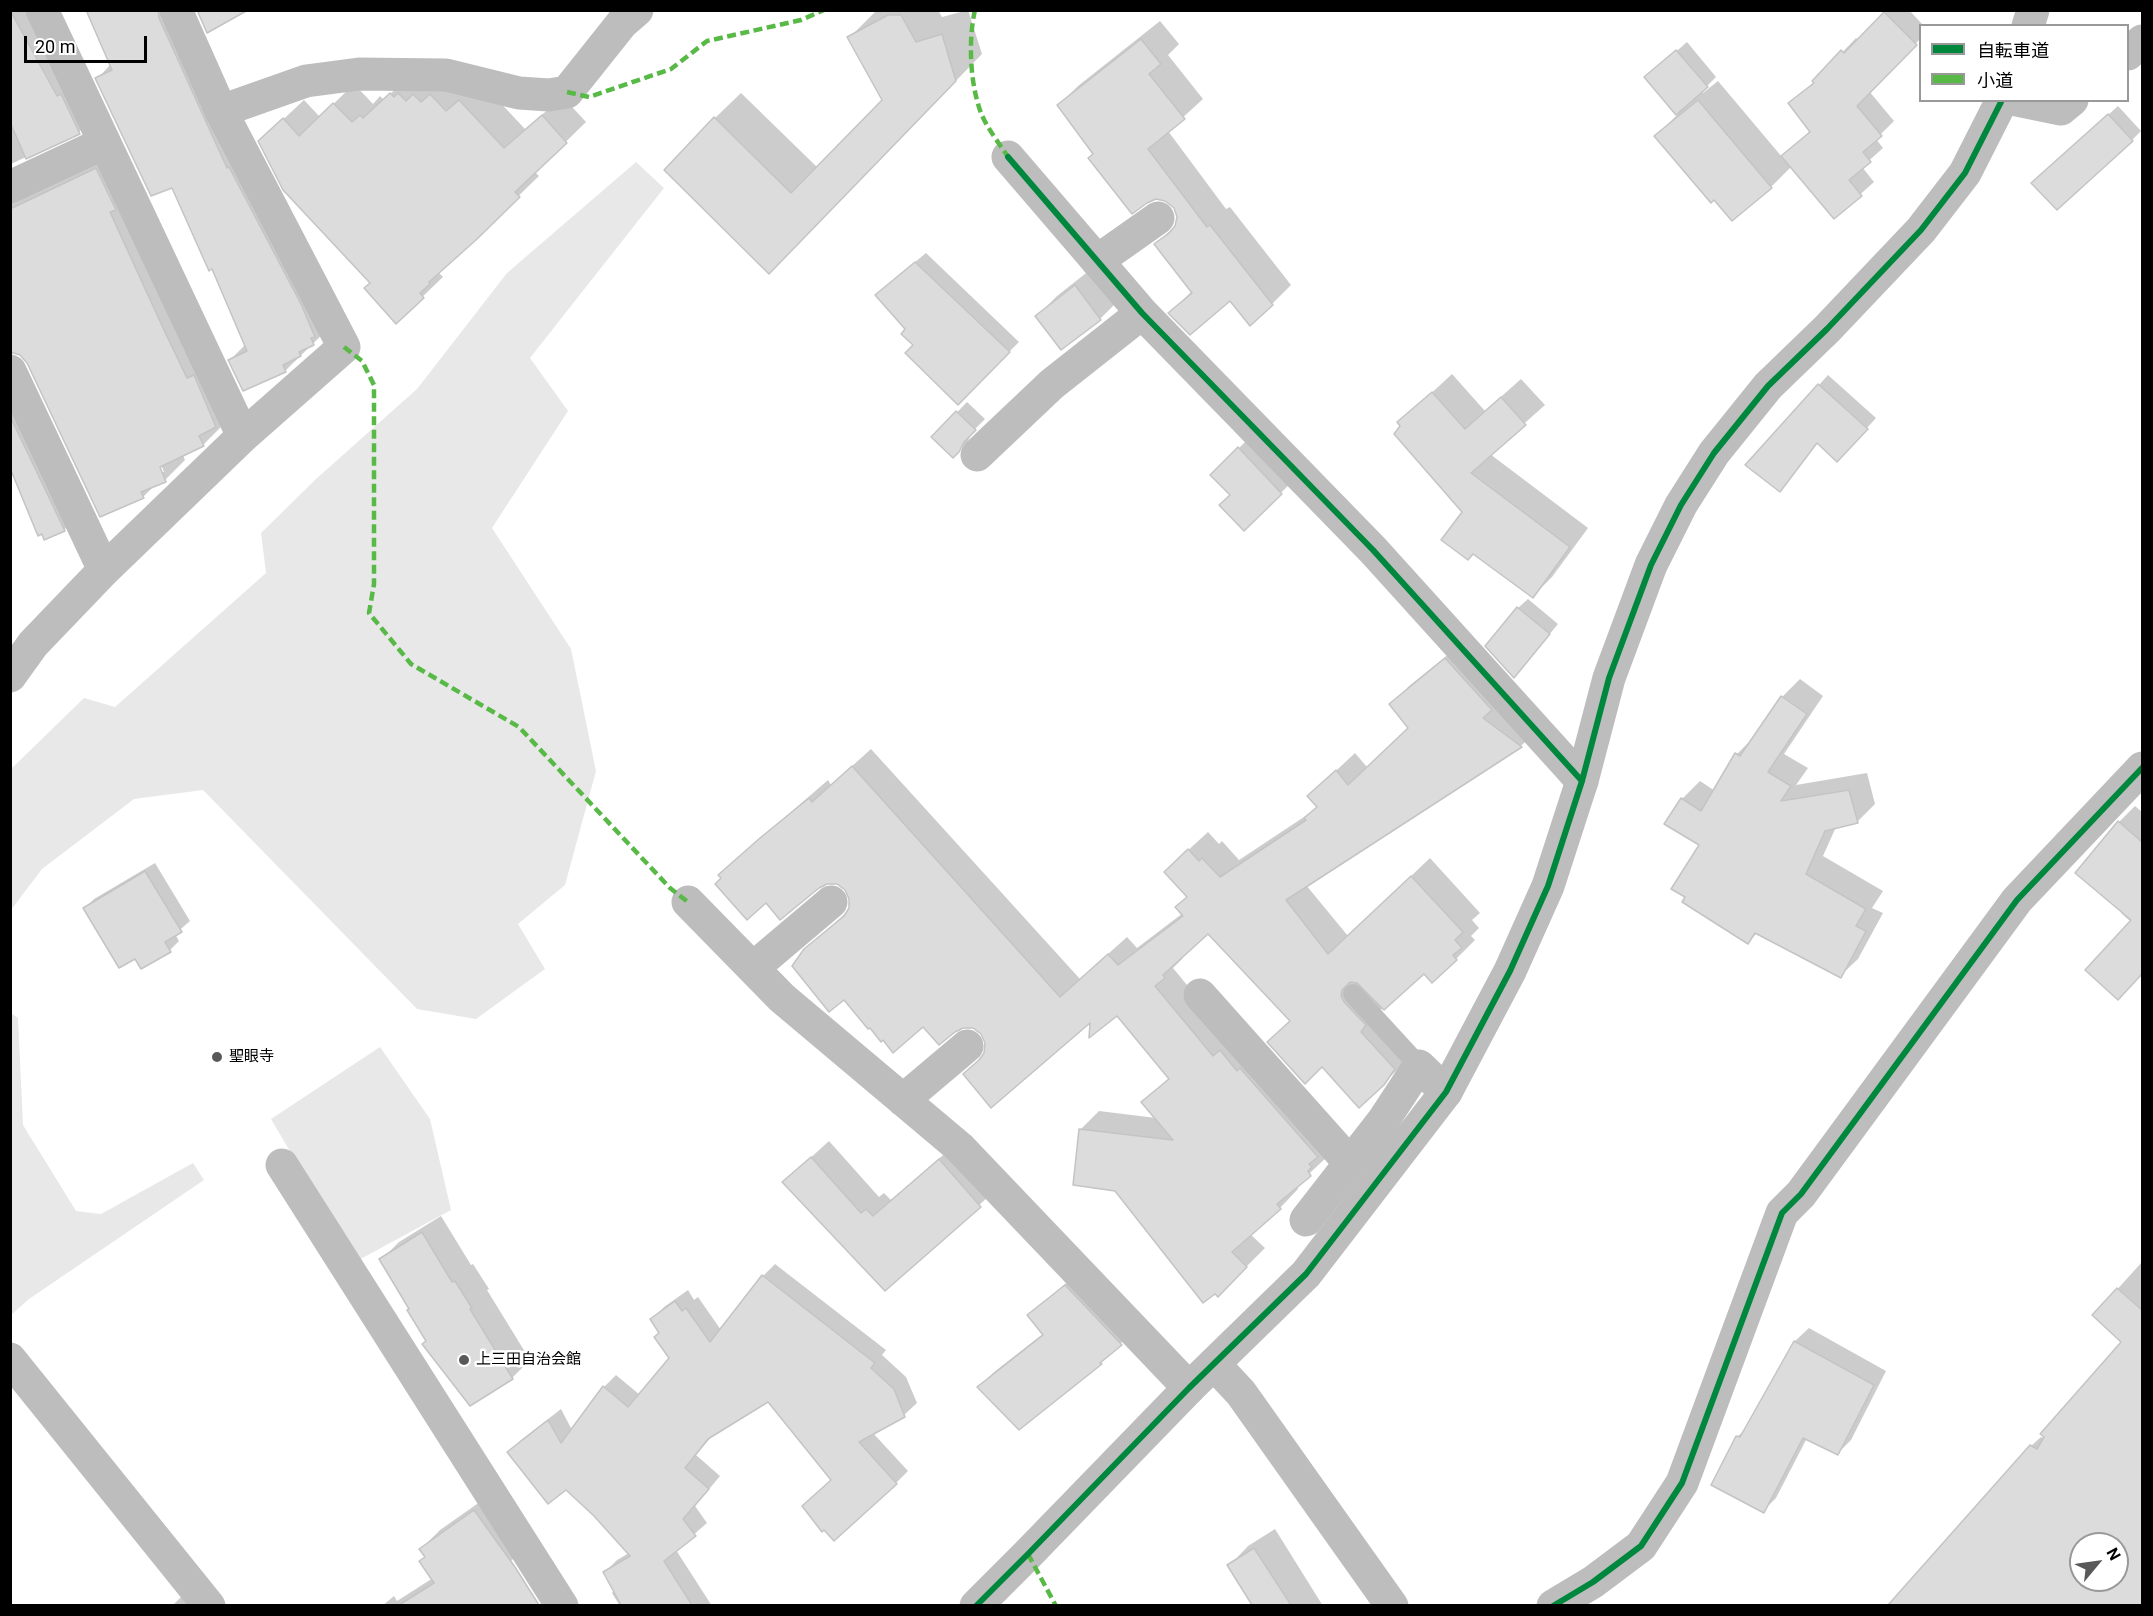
<!DOCTYPE html>
<html>
<head>
<meta charset="utf-8">
<style>
	body { margin:0 }
	#map { position:relative; width:2153px; height:1616px; overflow:hidden; background:#fff; font-family:Roboto,"Noto Sans JP",sans-serif }
	canvas { display:block }
	.frame { position:absolute; inset:0; border:12px solid #000; pointer-events:none }
	.legend { position:absolute; left:1919px; top:24px; width:210px; height:78px; box-sizing:border-box; background:#fff; border:2px solid #999; margin:0; padding:8px 10px; list-style:none; font-size:18px; color:#000 }
	.legend li { display:flex; align-items:center; gap:12px; height:30px }
	.legend b { width:30px; border:2px solid #999 }
	.north { position:absolute; left:2069px; top:1532px; width:60px; height:60px; box-sizing:border-box; background:#fff; border:2px solid #999; border-radius:50%; rotate:61deg; font-size:16px; font-weight:700; line-height:24px; text-align:center; color:#000 }
	.north::after { content:''; display:block; margin:auto; width:21px; height:27px; background:#595959; clip-path:polygon(50% 0,100% 100%,50% 72%,0 100%) }
	.scale { position:absolute; left:24px; top:36px; width:123px; height:27px; box-sizing:border-box; border:3px solid #000; border-top:0; padding-left:8px; font-size:18px; line-height:21px; white-space:nowrap; color:#000; -webkit-text-stroke:4px #fff; paint-order:stroke }
</style>
</head>
<body>
<div id="map">
<canvas width="2153" height="1616"></canvas>
<div class="frame"></div>
<ul class="legend">
<li><b style="height:8px;background:#00873e"></b>自転車道</li>
<li><b style="height:8px;background:#58b947"></b>小道</li>
</ul>
<div class="north">N</div>
<div class="scale">20 m</div>
</div>
<script>
const c = document.querySelector('canvas').getContext('2d');
c.lineJoin = 'round';
function paint(path, color) { c.fillStyle = color; c.fill(path, 'evenodd'); }
function stroke(path, color, width, dash) { c.strokeStyle = color; c.lineWidth = width; c.lineCap = dash ? 'butt' : 'round'; c.setLineDash(dash || []); c.stroke(path); }
function label(font, color, halo, rows, align = 'center') {
  c.font = font + ' Roboto,"Noto Sans JP",sans-serif'; c.lineWidth = 5; c.setLineDash([]); c.textBaseline = 'middle'; c.strokeStyle = halo; c.fillStyle = color; for (const [text, x, y, turn = 0] of rows) {
    c.save(); c.translate(x, y); c.rotate((+turn || 0) * Math.PI / 180); c.textAlign = isNaN(turn) ? turn : align; if (halo) c.strokeText(text, 0, 0); c.fillText(text, 0, 0); c.restore();
  }
}
paint(new Path2D(`
	M 636,162 L 664,188 L 530,358 L 568,411 L 492,528 L 571,649 L 596,771 L 565,885 L 518,924 L 545,969 L 476,1019 L 417,1009 L 203,790 L 134,799 L 42,869 L 11,910 L 11,769 L 84,698 L 115,707 L 266,573 L 261,533 L 316,479 L 417,389 L 507,273 Z
	M 11,1013 L 18,1018 L 23,1125 L 76,1211 L 101,1214 L 193,1163 L 204,1180 L 29,1299 L 11,1315 Z
	M 380,1047 L 430,1119 L 451,1210 L 355,1262 L 271,1119 Z`), '#e8e8e8');
paint(new Path2D(`
	M 10,10 L 42,10 L 99,113 L 79,132 L 11,164 L 13,175 L 116,149 L 223,425 L 203,445 L 183,455 L 185,460 L 165,480 L 156,484 L 143,497 L 22,355 L 11,350 L 12,359 L 84,510 L 64,530 L 10,455 ZM 159,460 L 164,472 L 161,472 Z
	M 87,10 L 183,10 L 333,324 L 285,371 L 230,360 L 246,344 L 213,267 L 173,186 L 97,79 L 111,64 Z
	M 877,10 L 938,10 L 942,17 L 968,10 L 982,54 L 795,247 L 715,118 L 741,93 L 818,168 L 884,100 L 849,38 Z
	M 1888,10 L 1909,10 L 1924,26 L 1920,26 L 1920,39 L 1869,91 L 1894,121 L 1876,139 L 1883,148 L 1862,167 L 1874,182 L 1835,217 L 1792,166 L 1771,187 L 1733,219 L 1656,136 L 1678,114 L 1647,77 L 1687,42 L 1716,77 L 1702,91 L 1703,93 L 1718,81 L 1782,157 L 1811,130 L 1790,103 L 1815,81 L 1856,38 L 1858,40 Z
	M 1160,21 L 1179,44 L 1168,55 L 1203,99 L 1168,131 L 1226,209 L 1230,207 L 1291,285 L 1272,304 L 1230,299 L 1170,313 L 1192,291 L 1156,244 L 1177,224 L 1178,217 L 1175,207 L 1094,154 L 1059,105 L 1078,86 Z
	M 411,74 L 480,81 L 525,129 L 563,97 L 586,122 L 535,172 L 539,176 L 439,273 L 443,277 L 396,322 L 371,283 L 260,141 L 304,100 L 320,117 L 354,84 L 373,104 L 380,96 L 384,100 Z
	M 2118,106 L 2141,131 L 2132,140 L 2043,173 Z
	M 926,253 L 1019,342 L 958,403 L 915,345 L 887,285 Z
	M 1095,266 L 1120,299 L 1100,319 L 1037,316 L 1057,296 Z
	M 1452,374 L 1485,411 L 1521,379 L 1545,405 L 1490,454 L 1588,528 L 1552,577 L 1533,596 L 1464,512 L 1399,423 Z
	M 1828,375 L 1876,418 L 1847,450 L 1818,442 L 1780,490 L 1747,465 Z
	M 967,402 L 985,419 L 973,431 L 968,441 L 953,456 L 933,437 Z
	M 1248,439 L 1291,483 L 1244,529 L 1232,495 L 1212,475 Z
	M 1528,599 L 1558,624 L 1523,666 L 1518,608 Z
	M 1465,641 L 1539,728 L 1521,746 L 1306,885 L 1348,936 L 1430,858 L 1480,913 L 1472,920 L 1479,928 L 1471,936 L 1475,940 L 1456,959 L 1432,981 L 1424,972 L 1383,1007 L 1379,1013 L 1412,1049 L 1403,1064 L 1383,1084 L 1291,1020 L 1208,932 L 1182,957 L 1183,958 L 1173,968 L 1328,1156 L 1296,1186 L 1298,1189 L 1280,1208 L 1250,1234 L 1265,1248 L 1218,1295 L 1081,1129 L 1099,1111 L 1156,1118 L 1143,1102 L 1170,1077 L 1117,1014 L 1092,1020 L 986,1054 L 987,1043 L 982,1032 L 973,1027 L 924,1025 L 805,950 L 849,910 L 851,899 L 846,888 L 837,883 L 739,857 L 828,780 L 831,785 L 871,749 L 1080,979 L 1127,937 L 1137,948 L 1183,913 L 1188,897 L 1184,854 L 1208,832 L 1219,844 L 1222,841 L 1239,860 L 1313,811 L 1318,806 L 1309,796 L 1355,753 L 1367,767 L 1410,728 L 1391,704 L 1409,686 Z
	M 1800,679 L 1823,696 L 1784,754 L 1808,768 L 1796,785 L 1867,773 L 1875,804 L 1857,822 L 1836,827 L 1823,856 L 1883,891 L 1872,908 L 1883,913 L 1858,959 L 1840,976 L 1757,933 L 1748,942 L 1701,845 L 1682,799 L 1700,781 L 1715,791 L 1737,754 L 1755,736 L 1782,697 Z
	M 2135,806 L 2142,812 L 2142,973 L 2134,982 L 2131,922 L 2121,913 L 2123,911 L 2119,822 Z
	M 155,863 L 190,921 L 175,934 L 179,941 L 170,950 L 136,957 L 85,908 L 94,899 Z
	M 829,1141 L 879,1197 L 884,1193 L 891,1200 L 957,1143 L 997,1189 L 885,1289 L 784,1182 Z
	M 441,1216 L 471,1265 L 473,1264 L 489,1289 L 487,1290 L 530,1360 L 512,1378 L 427,1341 L 411,1309 L 381,1260 L 399,1242 Z
	M 2142,1262 L 2142,1606 L 1890,1606 L 2031,1446 L 2041,1437 L 2048,1440 L 2123,1342 L 2094,1315 ZM 2081,1544 L 2117,1544 L 2117,1580 L 2081,1580 Z
	M 775,1264 L 886,1350 L 882,1355 L 906,1377 L 917,1403 L 904,1415 L 873,1433 L 908,1471 L 896,1483 L 832,1480 L 768,1400 L 713,1435 L 696,1455 L 720,1476 L 695,1506 L 707,1523 L 676,1550 L 712,1606 L 620,1606 L 612,1593 L 614,1590 L 605,1572 L 617,1560 L 629,1553 L 595,1515 L 566,1488 L 509,1452 L 521,1440 L 561,1409 L 572,1430 L 604,1387 L 616,1375 L 640,1395 L 671,1358 L 661,1332 L 652,1319 L 664,1307 L 688,1290 L 694,1300 L 698,1297 L 721,1330 L 763,1276 Z
	M 1080,1271 L 1135,1329 L 1101,1363 L 1019,1428 L 979,1387 L 994,1372 L 1044,1333 L 1029,1315 Z
	M 1809,1328 L 1886,1371 L 1851,1440 L 1838,1453 L 1807,1438 L 1776,1498 L 1763,1511 L 1713,1484 L 1738,1436 L 1749,1426 L 1795,1341 Z
	M 494,1492 L 530,1541 L 511,1561 L 452,1606 L 382,1606 L 394,1596 L 397,1601 L 433,1578 L 421,1561 L 426,1556 L 421,1549 L 440,1530 Z
	M 1275,1529 L 1323,1606 L 1254,1606 L 1229,1566 L 1248,1546 Z
	M 187,1591 L 199,1606 L 172,1606 Z`), '#0003');
const building = new Path2D(`
	M 10,10 L 57,96 L 61,94 L 80,134 L 26,159 L 10,122 Z
	M 86,10 L 158,10 L 159,18 L 227,168 L 229,167 L 301,304 L 315,337 L 311,338 L 314,345 L 299,352 L 301,356 L 283,365 L 286,372 L 243,391 L 228,360 L 247,351 L 212,269 L 209,271 L 172,188 L 151,196 L 95,78 L 112,70 Z
	M 197,10 L 248,10 L 207,33 Z
	M 1884,12 L 1917,45 L 1857,106 L 1882,136 L 1863,152 L 1871,162 L 1849,180 L 1862,196 L 1834,219 L 1781,156 L 1810,132 L 1788,103 L 1814,83 L 1812,81 L 1841,50 L 1844,53 Z
	M 888,15 L 901,15 L 916,42 L 942,34 L 956,81 L 769,274 L 664,170 L 714,117 L 791,193 L 882,100 L 847,37 Z
	M 1141,39 L 1161,64 L 1149,74 L 1185,119 L 1148,149 L 1207,227 L 1210,225 L 1273,305 L 1250,326 L 1230,301 L 1190,335 L 1168,313 L 1192,293 L 1154,244 L 1169,233 L 1175,226 L 1177,217 L 1174,208 L 1165,201 L 1156,199 L 1147,203 L 1132,214 L 1088,158 L 1093,154 L 1057,105 Z
	M 1676,50 L 1708,87 L 1676,115 L 1644,77 Z
	M 390,93 L 394,97 L 398,93 L 406,101 L 413,94 L 421,102 L 430,94 L 446,111 L 459,100 L 504,148 L 542,115 L 567,143 L 515,192 L 520,197 L 476,240 L 429,282 L 430,284 L 420,293 L 424,298 L 396,324 L 364,288 L 370,283 L 283,190 L 258,141 L 283,118 L 299,136 L 333,103 L 352,122 L 360,115 L 363,118 Z
	M 1698,100 L 1772,188 L 1732,221 L 1714,200 L 1711,203 L 1654,136 Z
	M 2108,114 L 2133,141 L 2057,210 L 2031,183 Z
	M 96,168 L 116,210 L 110,212 L 164,330 L 187,378 L 194,375 L 216,427 L 199,436 L 204,446 L 160,467 L 166,482 L 141,492 L 144,498 L 100,517 L 27,363 L 20,355 L 10,352 L 10,209 Z
	M 915,262 L 1010,352 L 958,405 L 905,353 L 913,345 L 901,334 L 905,329 L 875,295 Z
	M 1075,285 L 1101,320 L 1061,350 L 1035,316 Z
	M 1818,384 L 1868,429 L 1837,462 L 1817,443 L 1780,492 L 1745,465 Z
	M 1432,392 L 1465,429 L 1501,397 L 1526,425 L 1471,473 L 1570,547 L 1533,598 L 1473,554 L 1468,560 L 1441,540 L 1462,512 L 1394,434 L 1400,426 L 1397,422 Z
	M 956,411 L 976,430 L 964,442 L 959,452 L 953,458 L 931,437 Z
	M 10,416 L 65,531 L 44,540 L 42,534 L 38,536 L 10,468 Z
	M 1238,447 L 1282,494 L 1244,531 L 1219,505 L 1230,495 L 1210,475 Z
	M 1517,607 L 1550,634 L 1514,678 L 1485,646 Z
	M 1445,658 L 1492,710 L 1483,718 L 1522,747 L 1286,900 L 1328,954 L 1411,876 L 1463,932 L 1455,940 L 1462,948 L 1453,955 L 1457,960 L 1432,983 L 1424,974 L 1384,1010 L 1357,983 L 1350,982 L 1342,990 L 1341,996 L 1344,1002 L 1366,1025 L 1361,1032 L 1395,1069 L 1384,1085 L 1359,1108 L 1322,1067 L 1305,1084 L 1267,1042 L 1290,1021 L 1208,934 L 1163,975 L 1165,978 L 1155,986 L 1213,1056 L 1220,1050 L 1237,1071 L 1240,1068 L 1318,1157 L 1309,1164 L 1312,1167 L 1308,1171 L 1311,1176 L 1277,1204 L 1281,1209 L 1232,1252 L 1247,1267 L 1218,1297 L 1215,1294 L 1203,1303 L 1115,1191 L 1073,1185 L 1079,1129 L 1173,1140 L 1141,1102 L 1169,1079 L 1117,1016 L 1089,1038 L 1090,1023 L 991,1108 L 963,1074 L 979,1060 L 984,1053 L 985,1043 L 981,1034 L 973,1028 L 963,1028 L 955,1032 L 939,1045 L 923,1027 L 893,1053 L 883,1040 L 881,1042 L 870,1028 L 868,1029 L 844,1000 L 829,1012 L 792,966 L 804,949 L 844,916 L 849,908 L 849,899 L 845,890 L 837,884 L 827,884 L 819,888 L 780,920 L 766,903 L 747,920 L 715,884 L 721,878 L 718,875 L 760,838 L 809,798 L 812,802 L 852,766 L 1060,997 L 1108,954 L 1118,965 L 1183,916 L 1175,907 L 1187,897 L 1164,872 L 1188,849 L 1199,861 L 1202,858 L 1220,877 L 1306,820 L 1304,818 L 1317,807 L 1307,796 L 1336,770 L 1348,785 L 1408,728 L 1389,704 Z
	M 1781,696 L 1807,714 L 1768,772 L 1791,786 L 1781,801 L 1849,790 L 1858,823 L 1825,831 L 1806,874 L 1866,909 L 1856,926 L 1866,931 L 1841,978 L 1755,933 L 1748,944 L 1682,902 L 1685,897 L 1671,889 L 1699,845 L 1664,824 L 1681,798 L 1701,811 L 1735,753 L 1740,756 Z
	M 2118,821 L 2142,842 L 2142,974 L 2118,1000 L 2085,970 L 2131,920 L 2075,873 Z
	M 145,871 L 182,932 L 165,942 L 171,952 L 141,969 L 135,959 L 119,968 L 83,908 Z
	M 811,1157 L 861,1213 L 866,1209 L 873,1216 L 939,1159 L 981,1207 L 885,1291 L 782,1182 Z
	M 422,1232 L 452,1282 L 455,1281 L 472,1308 L 470,1309 L 513,1379 L 470,1406 L 422,1344 L 426,1341 L 407,1310 L 409,1309 L 379,1259 Z
	M 762,1275 L 875,1363 L 871,1368 L 894,1389 L 905,1417 L 859,1442 L 897,1484 L 834,1541 L 824,1530 L 822,1532 L 802,1506 L 831,1480 L 768,1402 L 708,1439 L 685,1468 L 709,1489 L 683,1519 L 696,1536 L 664,1561 L 692,1605 L 621,1605 L 603,1572 L 630,1556 L 594,1516 L 566,1490 L 548,1504 L 507,1452 L 548,1420 L 561,1443 L 603,1386 L 628,1407 L 669,1358 L 654,1337 L 659,1333 L 650,1319 L 675,1301 L 682,1311 L 686,1308 L 710,1342 Z
	M 1065,1285 L 1122,1345 L 1100,1363 L 1102,1364 L 1019,1430 L 977,1387 L 1043,1335 L 1027,1315 Z
	M 2117,1288 L 2142,1310 L 2142,1605 L 1888,1605 L 2030,1445 L 2037,1449 L 2044,1437 L 2040,1434 L 2121,1342 L 2092,1315 ZM 2081,1544 L 2117,1544 L 2117,1580 L 2081,1580 Z
	M 1794,1341 L 1874,1385 L 1838,1455 L 1803,1438 L 1764,1513 L 1711,1485 L 1736,1436 L 1740,1437 Z
	M 474,1510 L 515,1567 L 539,1605 L 399,1605 L 434,1583 L 419,1561 L 425,1557 L 419,1549 Z
	M 1254,1548 L 1291,1605 L 1252,1605 L 1227,1565 Z`);
paint(building, '#dcdcdc');
stroke(building, '#c4c4c4', 1.5);
stroke(new Path2D(`
	M 1353,994 L 1419,1066`), '#bdbdbd', 20);
stroke(new Path2D(`
	M 42,10 L 243,436
	M 2128,54 L 2142,41
	M 2017,100 L 2061,109 L 2072,100
	M 221,111 L 306,81 L 359,74 L 446,75 L 519,93 L 549,95 L 567,92 L 622,23 L 637,10
	M 1008,157 L 1142,313 L 1373,550 L 1582,781
	M 10,187 L 104,143
	M 1097,261 L 1158,218
	M 10,371 L 104,570
	M 977,455 L 1052,384 L 1142,313
	M 10,676 L 33,644 L 104,570 L 243,436 L 344,347 L 221,111 L 176,10
	M 688,902 L 782,998 L 959,1147 L 1189,1388
	M 753,968 L 831,902
	M 1200,995 L 1350,1163
	M 903,1100 L 967,1046
	M 282,1165 L 562,1606
	M 1306,1220 L 1383,1121 L 1419,1066 L 1446,1092
	M 10,1359 L 209,1606
	M 1214,1364 L 1241,1393 L 1392,1606
	M 1553,1606 L 1593,1582 L 1641,1546 L 1682,1483 L 1782,1213 L 1801,1194 L 2017,900 L 2142,768`), '#bdbdbd', 33);
stroke(new Path2D(`
	M 2028,26 L 2033,10
	M 976,1606 L 1028,1554 L 1189,1388 L 1306,1274 L 1446,1092 L 1510,971 L 1548,886 L 1582,781 L 1609,678 L 1651,565 L 1681,505 L 1714,453 L 1768,386 L 1827,329 L 1921,230 L 1965,173 L 2002,100`), '#bdbdbd', 33);
stroke(new Path2D(`
	M 975,10 C 968,40 970,84 981,113 C 987,128 999,143 1008,157
	M 567,92 L 589,97 L 671,69 L 707,41 L 801,20 L 824,10
	M 344,347 L 362,361 L 374,385 L 374,584 L 369,613 L 411,664 L 519,727 L 670,888 L 688,902
	M 1028,1554 L 1056,1606`), '#58b947', 4.5, [9, 4.5]);
stroke(new Path2D(`
	M 1008,157 L 1142,313 L 1373,550 L 1582,781
	M 976,1606 L 1028,1554 L 1189,1388 L 1306,1274 L 1446,1092 L 1510,971 L 1548,886 L 1582,781 L 1609,678 L 1651,565 L 1681,505 L 1714,453 L 1768,386 L 1827,329 L 1921,230 L 1965,173 L 2002,100
	M 1553,1606 L 1593,1582 L 1641,1546 L 1682,1483 L 1782,1213 L 1801,1194 L 2017,900 L 2142,768`), '#00873e', 6);
for (const [x, y, r, color] of [
	[217,1057,6,"#595959"],
	[464,1360,6,"#595959"]
]) { const dot = new Path2D(); dot.arc(x, y, r, 0, 2 * Math.PI); c.fillStyle = color; c.fill(dot); stroke(dot, '#fff', 2); }
label('15px', '#000', '#fff', [
	["聖眼寺",229,1057],
	["上三田自治会館",476,1360]
], 'left');
</script>
</body>
</html>
